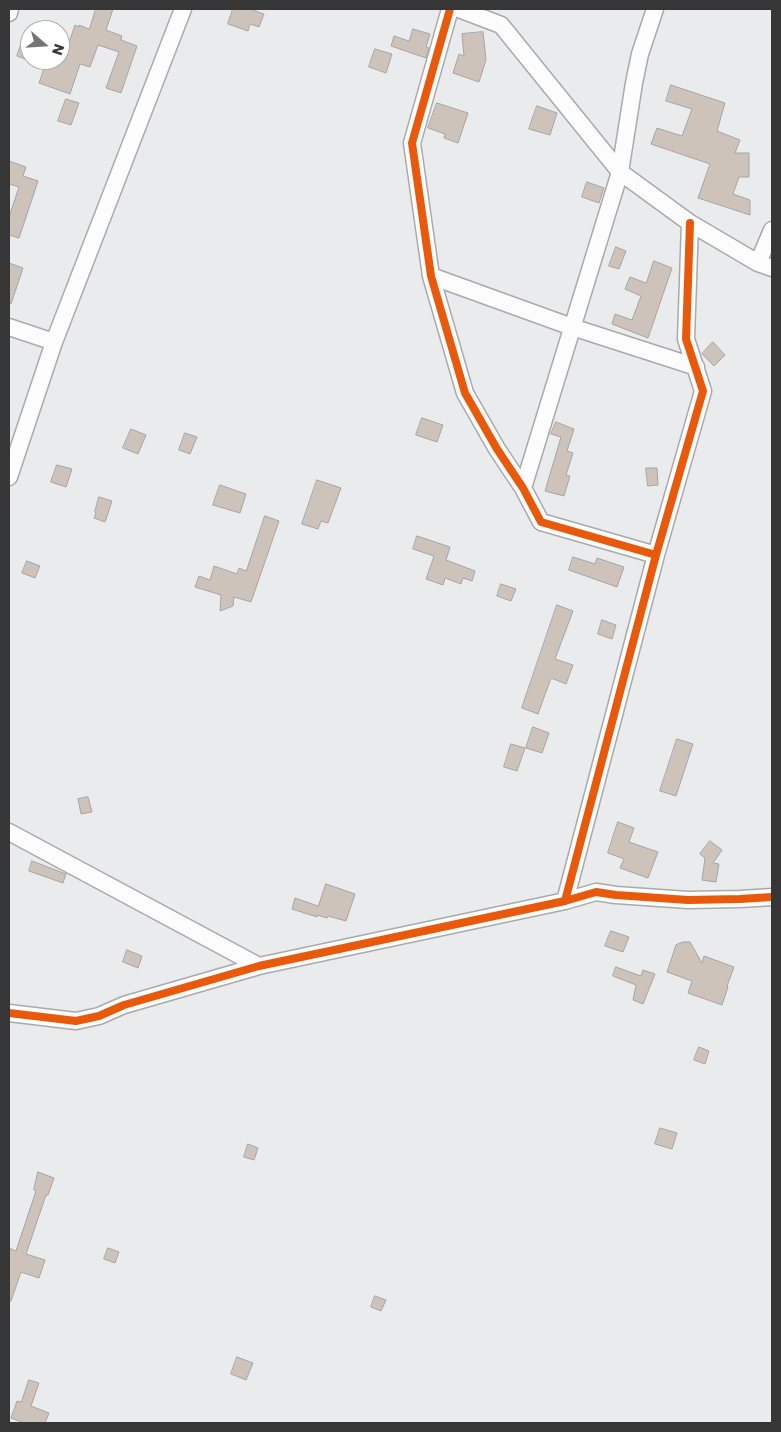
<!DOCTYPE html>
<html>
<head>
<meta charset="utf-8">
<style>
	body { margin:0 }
	#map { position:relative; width:781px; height:1432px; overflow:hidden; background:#eaebec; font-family:Poppins,sans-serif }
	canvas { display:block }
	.frame { position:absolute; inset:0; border:10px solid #363637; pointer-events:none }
	.north { position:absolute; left:20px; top:20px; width:50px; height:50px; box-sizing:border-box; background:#fff; border:1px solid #afafaf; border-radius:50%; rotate:109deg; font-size:14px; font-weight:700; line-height:20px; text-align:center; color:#363637 }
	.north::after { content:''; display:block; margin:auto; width:18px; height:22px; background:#757576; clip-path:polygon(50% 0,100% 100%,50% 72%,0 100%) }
</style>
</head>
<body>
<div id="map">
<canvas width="781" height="1432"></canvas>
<div class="frame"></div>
<div class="north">N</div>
</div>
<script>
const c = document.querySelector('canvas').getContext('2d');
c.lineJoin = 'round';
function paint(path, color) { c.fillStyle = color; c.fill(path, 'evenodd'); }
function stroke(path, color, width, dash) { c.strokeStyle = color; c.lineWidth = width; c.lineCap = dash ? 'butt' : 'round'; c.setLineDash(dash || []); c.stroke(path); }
const building = new Path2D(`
	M 96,9 L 113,9 L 106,30 L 122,36 L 121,40 L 137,46 L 121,93 L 106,88 L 119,52 L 98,45 L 90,67 L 80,64 L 70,94 L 39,83 L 47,60 L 63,60 L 75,25 L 79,27 L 79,25 L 89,29 Z
	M 233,9 L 250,9 L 264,14 L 259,27 L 250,24 L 248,31 L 228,24 Z
	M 413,29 L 430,34 L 426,47 L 429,48 L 426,58 L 391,46 L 394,36 L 409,41 Z
	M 483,32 L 486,60 L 479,82 L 453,73 L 459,54 L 464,56 L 462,34 Z
	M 21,45 L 30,48 L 30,61 L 17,56 Z
	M 375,49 L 392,54 L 386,73 L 369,67 Z
	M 671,85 L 725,103 L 717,131 L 740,140 L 735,153 L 749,153 L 749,177 L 739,177 L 733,194 L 750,200 L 750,215 L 698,198 L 710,164 L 651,144 L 657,128 L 682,136 L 692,109 L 666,101 Z
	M 66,99 L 79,103 L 71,125 L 58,121 Z
	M 437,103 L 468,113 L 458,143 L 444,138 L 445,134 L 428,128 Z
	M 537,106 L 557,113 L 550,135 L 529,129 Z
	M 9,161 L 26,167 L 23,176 L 38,181 L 19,238 L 9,235 L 9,217 L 19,187 L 9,184 Z
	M 587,182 L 604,188 L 599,203 L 582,197 Z
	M 616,247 L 626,251 L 619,269 L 609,266 Z
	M 654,261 L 672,268 L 648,338 L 612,324 L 615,314 L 632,320 L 641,296 L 625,289 L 630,277 L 646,283 Z
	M 9,263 L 23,268 L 11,304 L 9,303 Z
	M 713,342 L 725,355 L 714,366 L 702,354 Z
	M 422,418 L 443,425 L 437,442 L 416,435 Z
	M 556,422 L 574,429 L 567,451 L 573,453 L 566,475 L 570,476 L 564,496 L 545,491 L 561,437 L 551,434 Z
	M 131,429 L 146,435 L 138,454 L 123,448 Z
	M 185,433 L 197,437 L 190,454 L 179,450 Z
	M 57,465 L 72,469 L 66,487 L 51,482 Z
	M 646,468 L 657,468 L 658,485 L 648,486 Z
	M 317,480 L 341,488 L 328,523 L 321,521 L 318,529 L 302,524 Z
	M 220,485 L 246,494 L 240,513 L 213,505 Z
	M 99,497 L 112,501 L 105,522 L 94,518 L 96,513 L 95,512 Z
	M 265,516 L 279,521 L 251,602 L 234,597 L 233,606 L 220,611 L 221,595 L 195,587 L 199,576 L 210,580 L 214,566 L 237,574 L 239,568 L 246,571 Z
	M 417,536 L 450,547 L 446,560 L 475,571 L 472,581 L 463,578 L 461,584 L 445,578 L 443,585 L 426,579 L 434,556 L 413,549 Z
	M 573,557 L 595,564 L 597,558 L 624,567 L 617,587 L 569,570 Z
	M 27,561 L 40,566 L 35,578 L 22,573 Z
	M 501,584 L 516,589 L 511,601 L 497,596 Z
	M 557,605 L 573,611 L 555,659 L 573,665 L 566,684 L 551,678 L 538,714 L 522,708 Z
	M 602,620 L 616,625 L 612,639 L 598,634 Z
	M 533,727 L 549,733 L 542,753 L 526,748 Z
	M 677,739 L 693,744 L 676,796 L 660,791 Z
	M 511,744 L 525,748 L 517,771 L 504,767 Z
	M 88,797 L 92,812 L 81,814 L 78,799 Z
	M 618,822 L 634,828 L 629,842 L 658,852 L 648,878 L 620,868 L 624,859 L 608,853 Z
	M 710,841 L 722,850 L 713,863 L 719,864 L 716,882 L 702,880 L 705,858 L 700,854 Z
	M 32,861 L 66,874 L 63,883 L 29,871 Z
	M 326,884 L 355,894 L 346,921 L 328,916 L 327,918 L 317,915 L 317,917 L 292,909 L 295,898 L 318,906 Z
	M 611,931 L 629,937 L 623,952 L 605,946 Z
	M 683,942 L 690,942 L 702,963 L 704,956 L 734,967 L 727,986 L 728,987 L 722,1005 L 688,993 L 692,981 L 667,972 L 676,945 Z
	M 127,950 L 142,956 L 138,968 L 123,962 Z
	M 616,967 L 641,976 L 643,970 L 655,974 L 643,1004 L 633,1000 L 636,985 L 613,976 Z
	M 699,1047 L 709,1051 L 705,1064 L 694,1060 Z
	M 660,1128 L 677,1133 L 672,1149 L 655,1144 Z
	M 248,1144 L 258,1148 L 254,1160 L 244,1157 Z
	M 38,1172 L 54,1178 L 48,1195 L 46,1195 L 26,1254 L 45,1260 L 39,1278 L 21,1272 L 11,1301 L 9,1301 L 9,1248 L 16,1251 L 36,1191 L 34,1190 Z
	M 108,1248 L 119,1252 L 115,1263 L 104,1259 Z
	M 375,1296 L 386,1300 L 381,1311 L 371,1307 Z
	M 237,1357 L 253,1363 L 246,1380 L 231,1374 Z
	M 29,1380 L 39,1383 L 31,1406 L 49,1413 L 45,1423 L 24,1423 L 11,1418 L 17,1401 L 21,1402 Z`);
paint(building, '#cdc3ba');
stroke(building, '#a5a5a5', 1);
const minor = new Path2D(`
	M 450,9 L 412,143 L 431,276 L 465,393 L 497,449 L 523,488 L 541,522 L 656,555
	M 459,9 L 501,25 L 620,172 L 690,223 L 758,263 L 772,268
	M 9,13 L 10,9
	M 758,263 L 772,230
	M 431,276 L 572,327 L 696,367
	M 9,327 L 54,342
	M 9,477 L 54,342 L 183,9
	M 523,488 L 620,172 L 634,83 L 640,54 L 655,9
	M 9,832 L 259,966
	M 565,901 L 656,555 L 703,391 L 686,339 L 690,223
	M 9,1013 L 76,1021 L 99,1016 L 124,1005 L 259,966 L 565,901 L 596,892 L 616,895 L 688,900 L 740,899 L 772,897`);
stroke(minor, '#aaaaab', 19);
stroke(minor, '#fcfcfc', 16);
stroke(new Path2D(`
	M 450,9 L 412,143 L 431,276 L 465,393 L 497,449 L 523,488 L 541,522 L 656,555
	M 565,901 L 656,555 L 703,391 L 686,339 L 690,223
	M 9,1013 L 76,1021 L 99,1016 L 124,1005 L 259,966 L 565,901 L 596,892 L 616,895 L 688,900 L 740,899 L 772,897`), '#e8590c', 8);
</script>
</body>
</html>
